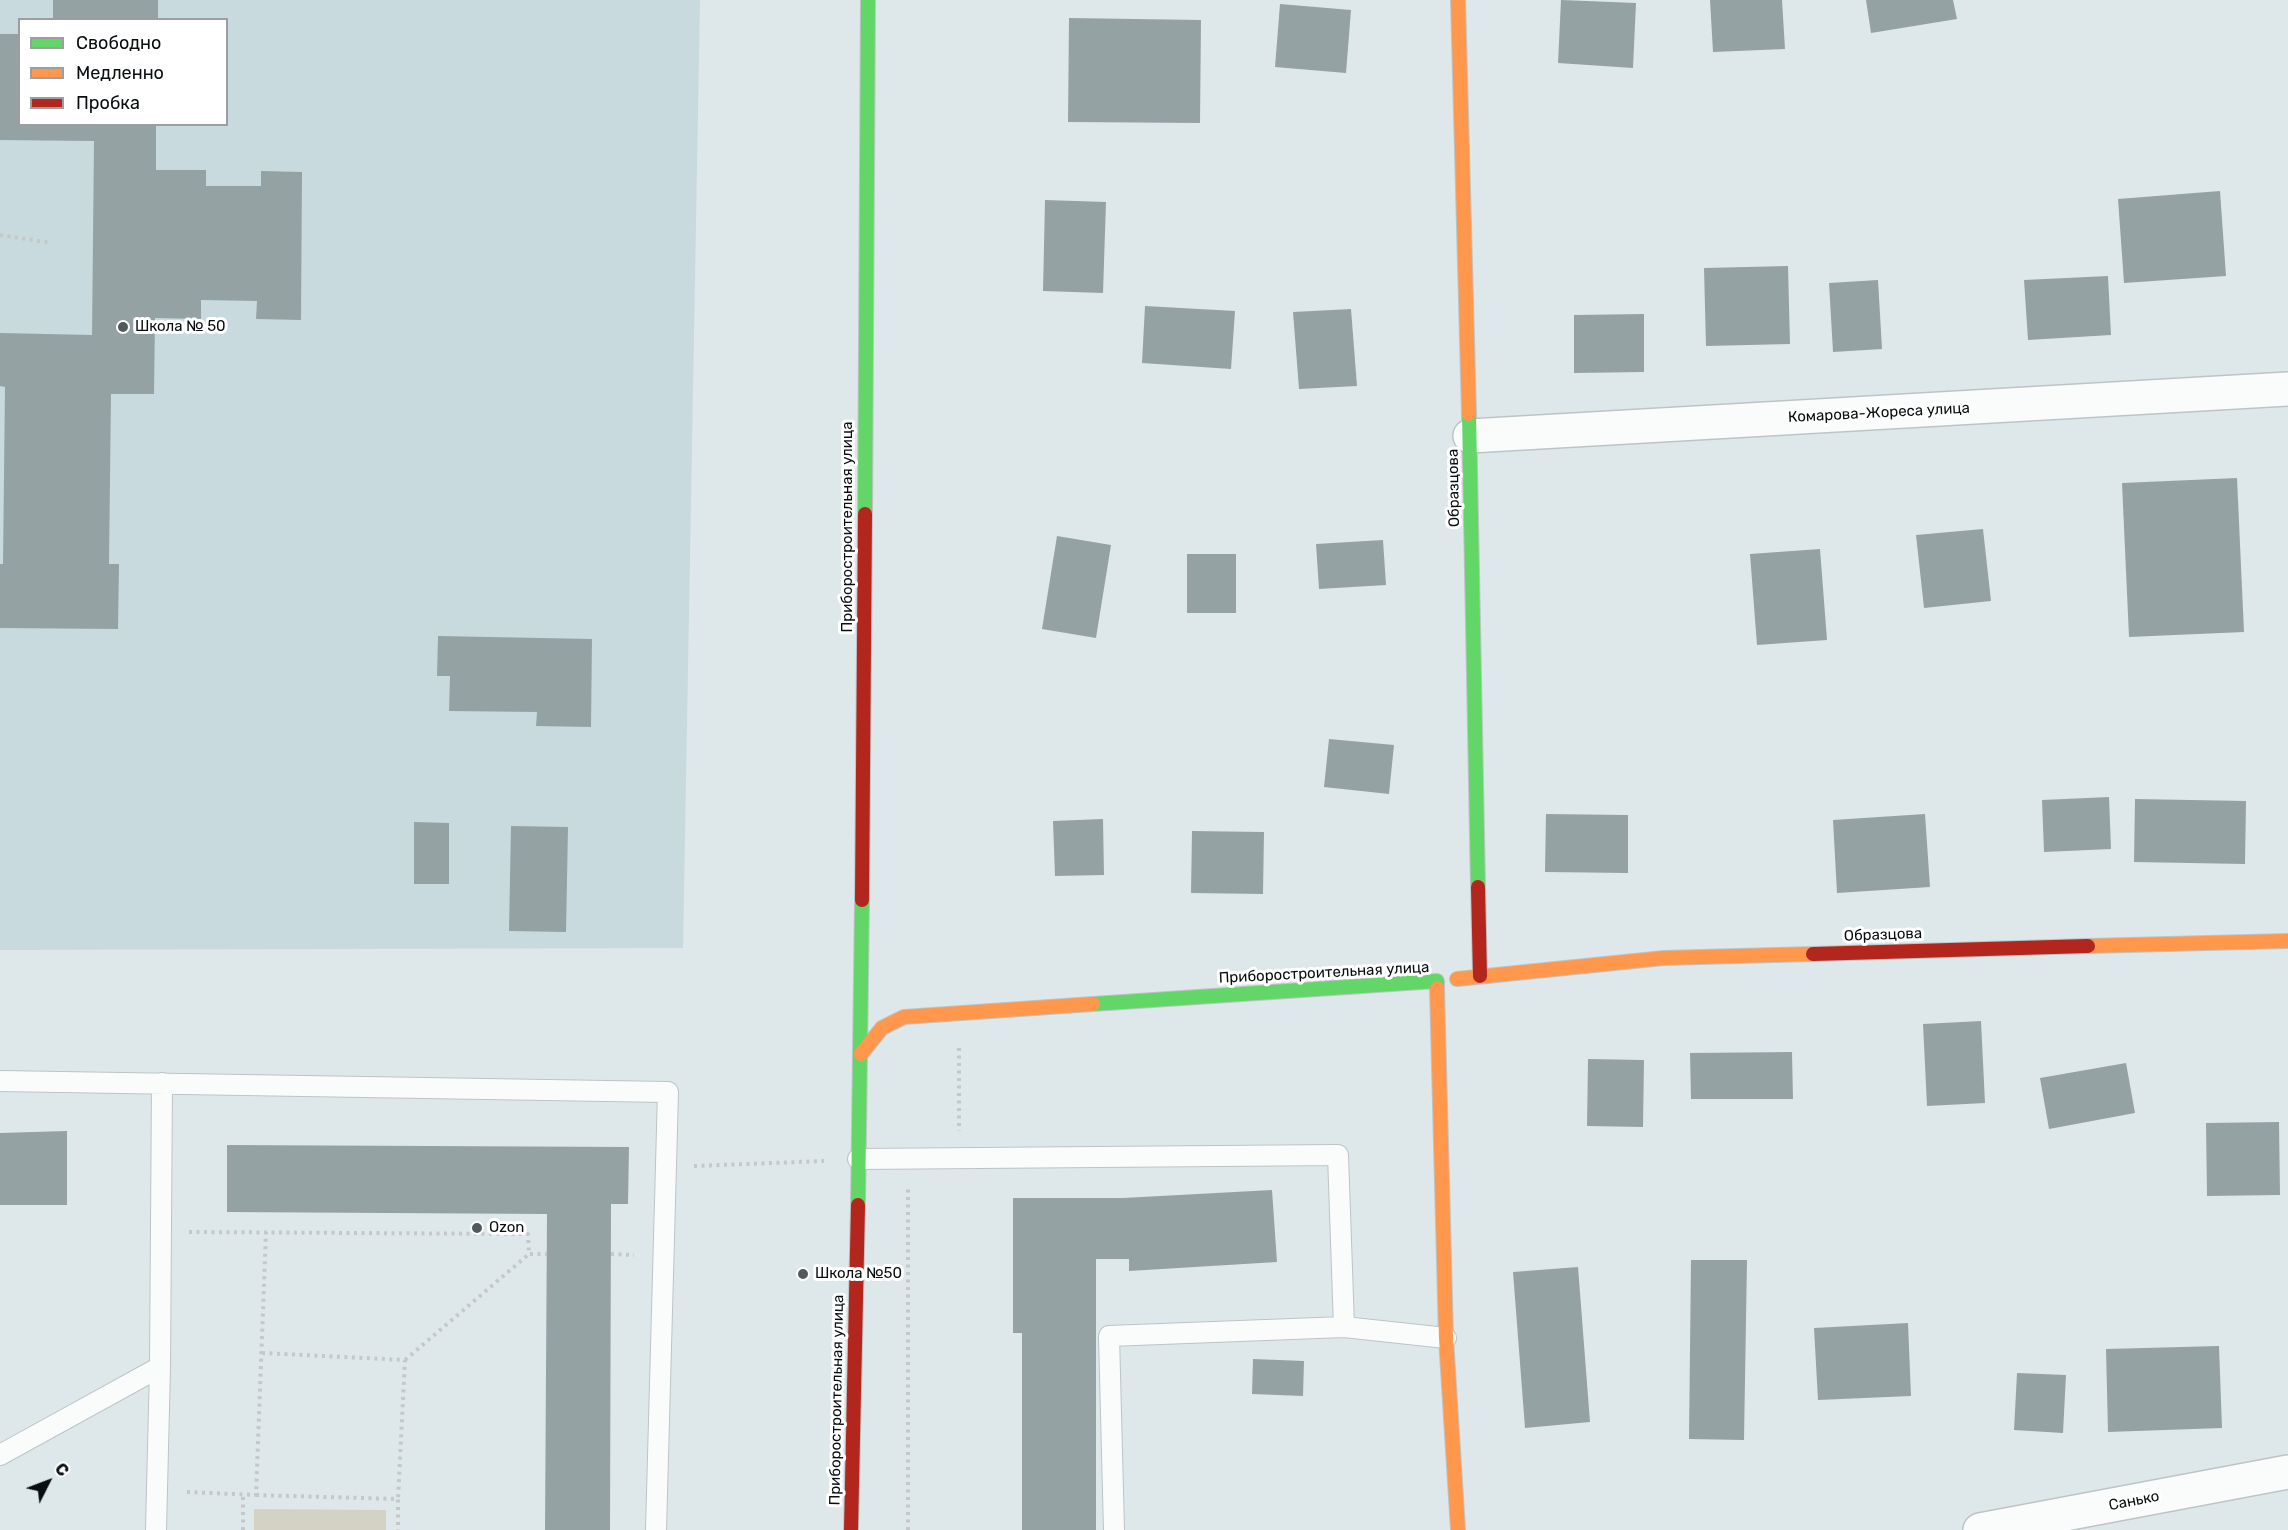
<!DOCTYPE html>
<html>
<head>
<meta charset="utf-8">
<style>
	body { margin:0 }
	#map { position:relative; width:2288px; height:1530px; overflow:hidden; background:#dee8ea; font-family:Rubik,sans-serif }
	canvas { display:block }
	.legend { position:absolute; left:18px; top:18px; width:210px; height:108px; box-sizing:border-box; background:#fff; border:2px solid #9c9e9f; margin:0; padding:8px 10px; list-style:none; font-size:18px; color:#080d0f }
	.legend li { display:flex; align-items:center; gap:12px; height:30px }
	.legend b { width:30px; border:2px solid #9c9e9f }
	.north { position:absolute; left:18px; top:1452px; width:60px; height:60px; -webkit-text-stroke:4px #fff; paint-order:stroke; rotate:48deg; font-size:16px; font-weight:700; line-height:24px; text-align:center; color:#080d0f }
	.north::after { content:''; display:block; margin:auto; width:21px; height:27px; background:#080d0f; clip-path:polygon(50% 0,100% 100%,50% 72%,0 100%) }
</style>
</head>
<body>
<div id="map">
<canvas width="2288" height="1530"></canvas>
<ul class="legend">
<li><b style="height:8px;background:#63d668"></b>Свободно</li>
<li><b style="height:8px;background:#ff974d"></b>Медленно</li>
<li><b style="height:8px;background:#b3261e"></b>Пробка</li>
</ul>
<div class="north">С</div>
</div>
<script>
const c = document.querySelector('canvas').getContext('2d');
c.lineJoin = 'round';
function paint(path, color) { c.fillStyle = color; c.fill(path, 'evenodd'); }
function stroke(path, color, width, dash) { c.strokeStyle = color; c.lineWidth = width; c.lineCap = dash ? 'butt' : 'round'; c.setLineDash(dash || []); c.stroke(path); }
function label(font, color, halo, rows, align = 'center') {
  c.font = font + ' Rubik,sans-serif'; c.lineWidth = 6; c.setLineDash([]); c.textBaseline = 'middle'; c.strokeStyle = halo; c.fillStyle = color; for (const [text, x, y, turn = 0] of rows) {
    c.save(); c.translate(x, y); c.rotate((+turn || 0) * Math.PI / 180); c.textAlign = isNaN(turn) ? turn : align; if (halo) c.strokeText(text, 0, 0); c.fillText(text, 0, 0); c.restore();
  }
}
paint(new Path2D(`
	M 0,0 L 700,0 L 683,948 L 0,950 ZM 20,20 L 226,20 L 226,124 L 20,124 Z`), '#c8dade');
paint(new Path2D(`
	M 254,1509 L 386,1510 L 386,1530 L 254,1530 Z`), '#d4d2c5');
paint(new Path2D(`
	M 53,0 L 158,0 L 158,20 L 53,20 Z
	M 1561,0 L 1636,3 L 1633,68 L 1558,63 Z
	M 1710,0 L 1782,0 L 1785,49 L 1713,52 Z
	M 1866,0 L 1953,0 L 1957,19 L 1871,33 Z
	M 1280,4 L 1351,10 L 1346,73 L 1275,67 Z
	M 1069,18 L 1201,20 L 1200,123 L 1068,122 Z
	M 0,34 L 20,34 L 20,124 L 156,124 L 156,170 L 206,170 L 206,186 L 261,186 L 261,171 L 302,172 L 301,320 L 256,319 L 257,301 L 201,300 L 201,319 L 155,318 L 154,394 L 111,394 L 109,564 L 119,564 L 118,629 L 0,628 L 0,564 L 3,564 L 5,387 L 0,386 L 0,333 L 92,335 L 94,141 L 0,140 Z
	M 2220,191 L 2226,276 L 2124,283 L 2118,199 Z
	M 1045,200 L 1106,202 L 1103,293 L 1043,291 Z
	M 1788,266 L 1790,344 L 1706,346 L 1704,268 Z
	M 2108,276 L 2111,335 L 2028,340 L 2024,280 Z
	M 1878,280 L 1882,349 L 1833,352 L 1829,283 Z
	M 1145,306 L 1235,311 L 1231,369 L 1142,363 Z
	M 1351,309 L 1357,386 L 1299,389 L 1293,312 Z
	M 1644,314 L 1644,372 L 1574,373 L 1574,315 Z
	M 2237,478 L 2244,632 L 2129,637 L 2122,483 Z
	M 1983,529 L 1991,601 L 1924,608 L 1916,535 Z
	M 1057,536 L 1111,545 L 1096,638 L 1042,629 Z
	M 1383,540 L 1386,585 L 1319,589 L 1316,544 Z
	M 1820,549 L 1827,640 L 1757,645 L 1750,554 Z
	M 1187,554 L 1236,554 L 1236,613 L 1187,613 Z
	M 438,636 L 592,639 L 591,727 L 536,726 L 537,712 L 449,711 L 450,676 L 437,676 Z
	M 1329,739 L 1394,745 L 1389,794 L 1324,787 Z
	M 2109,797 L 2111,849 L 2044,852 L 2042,800 Z
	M 2135,799 L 2246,801 L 2245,864 L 2134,862 Z
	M 1546,814 L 1628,815 L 1628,873 L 1545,872 Z
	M 1925,814 L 1930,887 L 1837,893 L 1833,820 Z
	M 1103,819 L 1104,875 L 1055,876 L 1053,821 Z
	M 414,822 L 449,823 L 449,884 L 414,884 Z
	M 511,826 L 568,827 L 566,932 L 509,931 Z
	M 1192,831 L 1264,832 L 1263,894 L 1191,893 Z
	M 1981,1021 L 1985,1103 L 1927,1106 L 1923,1024 Z
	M 1792,1052 L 1793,1099 L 1691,1099 L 1690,1053 Z
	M 1588,1059 L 1644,1060 L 1643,1127 L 1587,1126 Z
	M 2126,1063 L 2135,1113 L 2049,1129 L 2040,1078 Z
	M 2279,1122 L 2280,1195 L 2207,1196 L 2206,1123 Z
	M 67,1131 L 67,1205 L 0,1205 L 0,1133 Z
	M 227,1145 L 629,1147 L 628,1204 L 611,1204 L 610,1530 L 545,1530 L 547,1214 L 227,1212 Z
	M 1272,1190 L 1277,1262 L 1129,1271 L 1129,1259 L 1096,1259 L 1096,1530 L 1022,1530 L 1022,1333 L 1013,1333 L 1013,1198 L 1123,1198 Z
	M 1691,1260 L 1747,1260 L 1744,1440 L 1689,1439 Z
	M 1578,1267 L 1590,1422 L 1525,1428 L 1513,1272 Z
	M 1908,1323 L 1911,1396 L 1818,1400 L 1814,1328 Z
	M 2219,1346 L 2222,1428 L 2108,1432 L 2106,1349 Z
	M 1253,1359 L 1304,1361 L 1303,1396 L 1252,1394 Z
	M 2017,1373 L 2066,1375 L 2063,1433 L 2014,1430 Z`), '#95a2a4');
const lane = new Path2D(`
	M 0,1081 L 668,1092 L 656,1530
	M 858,1159 L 1338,1155 L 1344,1327
	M 0,1455 L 160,1367
	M 156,1530 L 160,1367 L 162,1083
	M 1114,1530 L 1109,1336 L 1344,1327 L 1446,1338`);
const street = new Path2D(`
	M 1470,436 L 2288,389
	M 1980,1530 L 2288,1472`);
const fast = new Path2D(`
	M 1469,414 L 1478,887
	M 865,514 L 868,0
	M 1093,1004 L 1437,981 L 1437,988
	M 858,1205 L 862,900`);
const slow = new Path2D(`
	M 1458,0 L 1469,414
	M 2088,946 L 2288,941
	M 1457,979 L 1664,958 L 1813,954
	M 1437,988 L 1446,1338 L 1458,1530
	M 861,1054 L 882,1028 L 904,1017 L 1093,1004`);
const jam = new Path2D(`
	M 1478,887 L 1480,976
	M 862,900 L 865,514
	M 1813,954 L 2088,946
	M 851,1530 L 858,1205`);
stroke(lane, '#bdc4c6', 22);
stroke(street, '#bdc4c6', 36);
stroke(fast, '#bdc4c6', 16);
stroke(slow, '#bdc4c6', 16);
stroke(jam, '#bdc4c6', 16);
stroke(new Path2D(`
	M 0,235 L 52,243
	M 959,1048 L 959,1131
	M 694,1166 L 824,1161
	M 189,1232 L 528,1234 L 529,1254 L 547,1254
	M 611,1254 L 634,1255
	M 262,1353 L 405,1360 L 398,1499
	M 405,1360 L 529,1254
	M 187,1492 L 256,1495 L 266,1232
	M 256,1495 L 398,1499 L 398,1530
	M 243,1530 L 243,1494
	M 908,1530 L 908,1189`), '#c5c8c9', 4, [3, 4.5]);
stroke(lane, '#fafcfc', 20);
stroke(street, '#fafcfc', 33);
stroke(fast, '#63d668', 14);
stroke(slow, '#ff974d', 14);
stroke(jam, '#b3261e', 14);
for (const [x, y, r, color] of [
	[123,327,6,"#535a5c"],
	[477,1228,6,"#535a5c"],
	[803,1274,6,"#535a5c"]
]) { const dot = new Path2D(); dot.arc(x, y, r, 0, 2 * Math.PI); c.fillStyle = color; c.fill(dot); stroke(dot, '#fff', 2); }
label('15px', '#080d0f', '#fff', [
	["Школа № 50",135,327],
	["Ozon",489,1228],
	["Школа №50",815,1274]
], 'left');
label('15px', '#080d0f', '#fff', [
	["Комарова-Жореса улица",1879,413,-3],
	["Образцова",1454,488,-91],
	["Приборостроительная улица",848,527,-90],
	["Образцова",1883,935,-2],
	["Приборостроительная улица",1324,973,-3],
	["Приборостроительная улица",837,1400,-89],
	["Санько",2134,1501,-11]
]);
</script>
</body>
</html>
